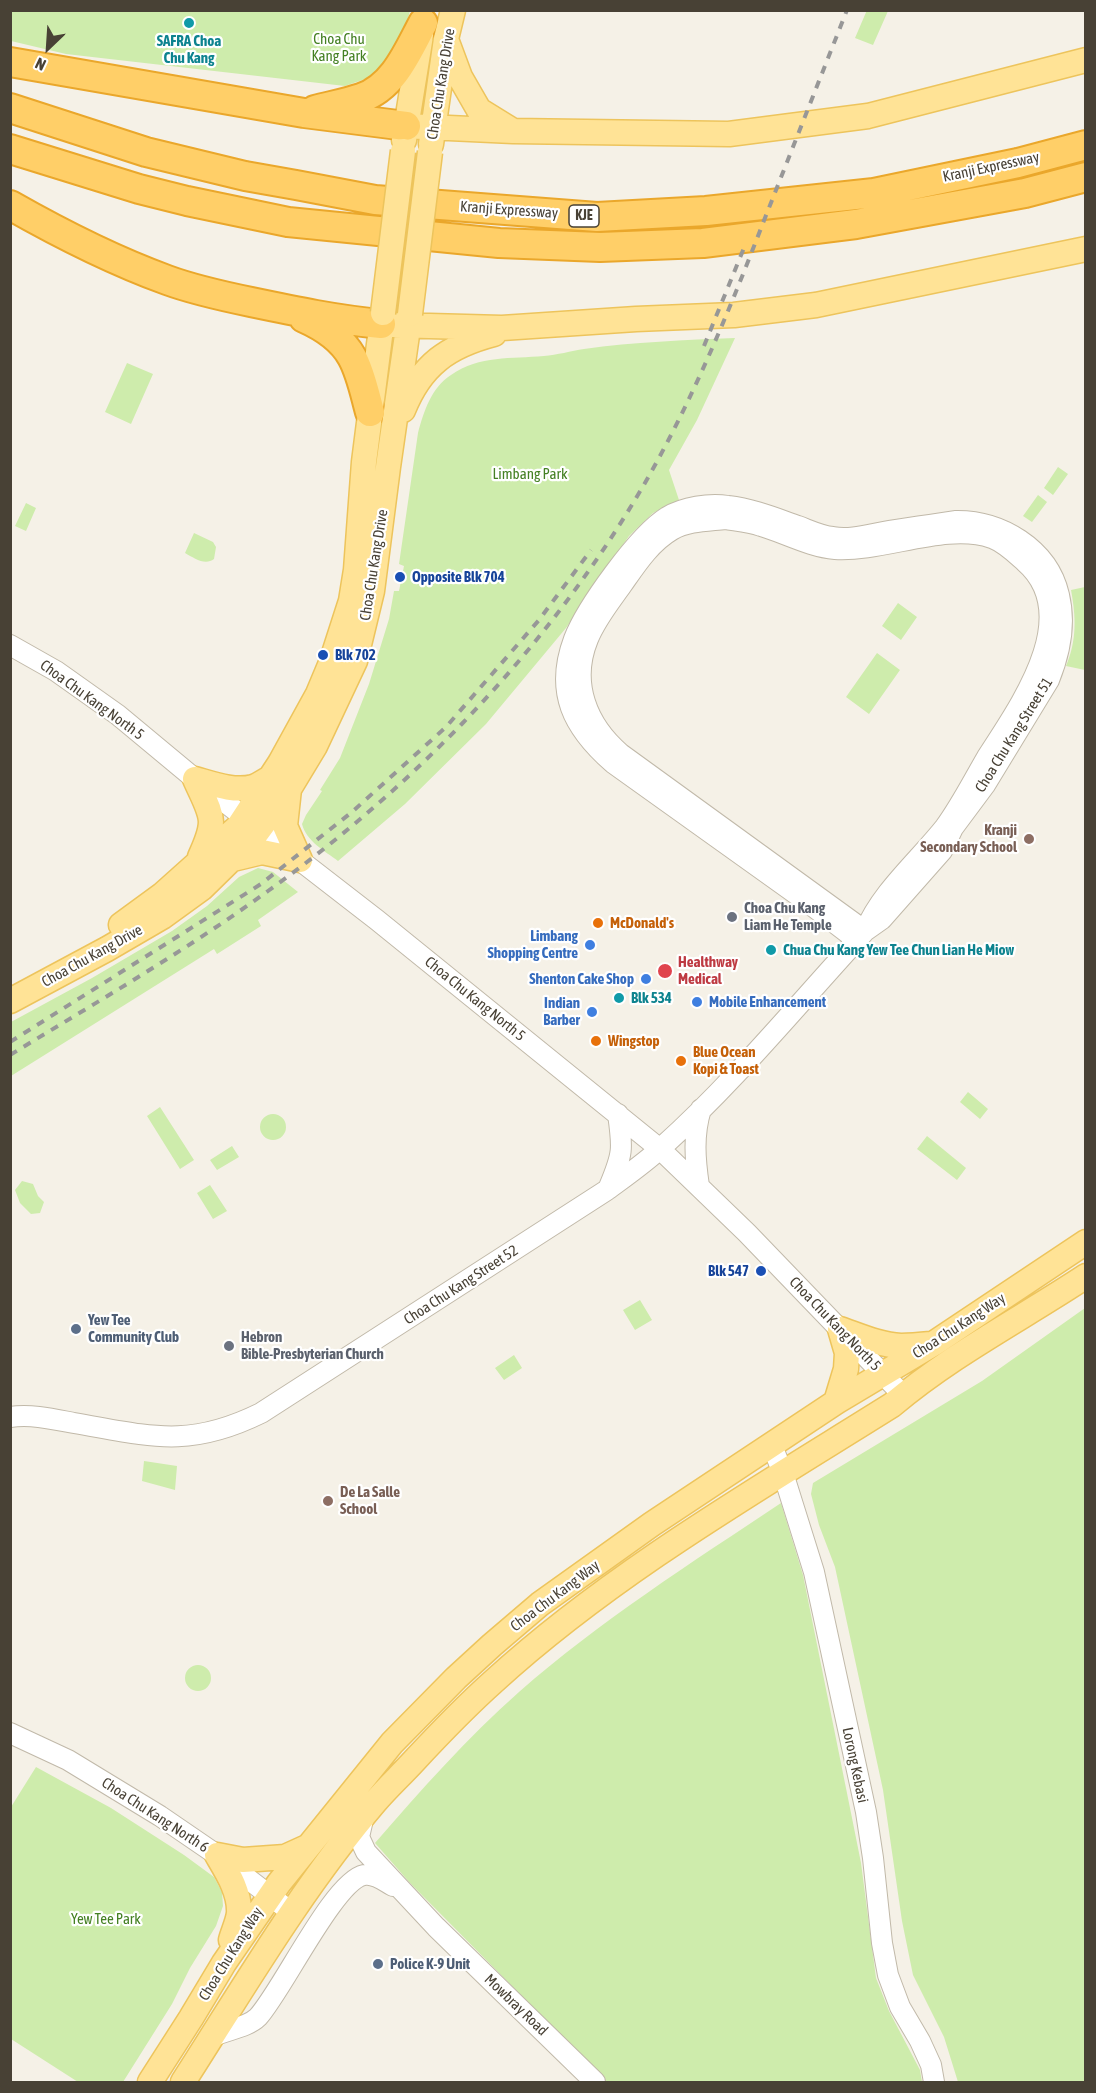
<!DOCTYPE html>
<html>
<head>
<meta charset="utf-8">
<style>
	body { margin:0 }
	#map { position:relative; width:1096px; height:2093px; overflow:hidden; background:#f5f1e7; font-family:"Asap Condensed",sans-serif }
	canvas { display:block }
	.frame { position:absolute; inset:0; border:12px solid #484135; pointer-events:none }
	.north { position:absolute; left:18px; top:18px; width:60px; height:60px; -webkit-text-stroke:4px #fff; paint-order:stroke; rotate:205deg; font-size:16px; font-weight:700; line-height:24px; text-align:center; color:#484135 }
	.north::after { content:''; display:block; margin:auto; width:21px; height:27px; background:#484135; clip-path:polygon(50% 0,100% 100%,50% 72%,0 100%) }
</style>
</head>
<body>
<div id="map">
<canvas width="1096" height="2093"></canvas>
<div class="frame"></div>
<div class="north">N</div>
</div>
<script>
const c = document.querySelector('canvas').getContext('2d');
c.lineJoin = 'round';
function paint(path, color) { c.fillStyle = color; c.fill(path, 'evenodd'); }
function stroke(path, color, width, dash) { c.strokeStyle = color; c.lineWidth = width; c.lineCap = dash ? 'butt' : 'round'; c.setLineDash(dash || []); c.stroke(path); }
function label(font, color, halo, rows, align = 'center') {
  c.font = font + ' "Asap Condensed",sans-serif'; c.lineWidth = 4.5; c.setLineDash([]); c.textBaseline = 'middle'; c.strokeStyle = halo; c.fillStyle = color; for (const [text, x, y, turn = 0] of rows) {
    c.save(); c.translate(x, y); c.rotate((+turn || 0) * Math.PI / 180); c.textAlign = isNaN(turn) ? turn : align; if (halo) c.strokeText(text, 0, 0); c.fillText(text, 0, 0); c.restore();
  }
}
paint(new Path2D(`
	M 867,10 L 888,11 L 873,45 L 855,38 Z
	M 11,11 L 410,11 C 404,34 391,66 368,78 C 361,81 352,83 345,86 L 66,54 L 11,41 Z
	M 735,338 L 697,420 L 669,470 L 679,500 L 653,513 L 629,536 L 566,628 L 486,724 L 405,804 L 338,861 C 325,851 306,841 302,824 L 306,815 L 322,791 L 320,790 L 340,758 L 369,684 L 389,619 L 394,591 L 399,591 L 404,566 L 399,564 L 418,433 C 424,411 431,388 451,375 C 480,355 511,359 544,356 C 557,355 571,351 584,349 C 634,342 685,340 735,338 Z
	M 127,363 L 153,374 L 131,424 L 105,412 Z
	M 1058,467 L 1068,474 L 1053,495 L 1044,488 Z
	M 1038,495 L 1047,502 L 1032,522 L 1023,516 Z
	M 26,503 L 36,508 L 26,531 L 15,526 Z
	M 194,533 L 213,542 L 216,547 L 214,559 C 205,566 194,558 185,553 Z
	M 1085,587 L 1086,587 L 1085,670 L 1066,666 C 1077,640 1076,617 1071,590 Z
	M 898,603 L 917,617 L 901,640 L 882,626 Z
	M 877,653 L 900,670 L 869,714 L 846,697 Z
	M 258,868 L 273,872 L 298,892 L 258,920 L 261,926 L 217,954 L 214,949 L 11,1076 L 11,1022 L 92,978 L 172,931 L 207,906 L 239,877 Z
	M 968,1092 L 988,1109 L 980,1119 L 960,1102 Z
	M 160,1107 L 194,1160 L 180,1169 L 147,1116 Z
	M260 1127a13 13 0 1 1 26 0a13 13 0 1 1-26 0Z
	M 927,1136 L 966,1168 L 957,1180 L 917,1149 Z
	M 232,1146 L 239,1157 L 217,1170 L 210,1160 Z
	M 22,1181 L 33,1184 L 38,1196 L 44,1202 L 40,1213 L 31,1214 L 20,1203 L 15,1190 Z
	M 210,1185 L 227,1211 L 213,1219 L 197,1193 Z
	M 640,1300 L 652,1320 L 635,1330 L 623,1310 Z
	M 1085,1308 L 1085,2082 L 958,2082 L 944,2037 L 913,1975 L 902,1921 L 883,1790 L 835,1567 L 819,1525 L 811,1494 L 813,1483 L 982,1381 Z
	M 514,1355 L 522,1368 L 504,1380 L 495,1368 Z
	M 144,1461 L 177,1466 L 175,1490 L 142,1481 Z
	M 781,1503 L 803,1575 L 851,1813 L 861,1863 L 876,1978 L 889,2011 L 920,2070 L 922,2082 L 607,2082 L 410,1883 L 375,1843 C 421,1790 467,1738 519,1692 C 600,1621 691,1563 781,1503 Z
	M185 1678a13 13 0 1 1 26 0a13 13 0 1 1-26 0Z
	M 36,1767 L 111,1808 L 184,1855 L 214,1877 L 222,1892 L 223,1906 L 216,1926 L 190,1968 L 172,2004 L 123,2082 L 78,2082 L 11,2039 L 11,1807 Z`), '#ceecac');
const minor = new Path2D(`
	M 725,519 C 737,521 750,522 761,526 C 785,533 810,547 835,549 C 884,552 946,522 992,538 C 1005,543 1015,553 1025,562 C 1086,615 1019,707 987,757 C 973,781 961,805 945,827 C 919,860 881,892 865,931 L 621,754 C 587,725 570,683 588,639 C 596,619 610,602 622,585 C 636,565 650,543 672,530 C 687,521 708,521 725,519 Z
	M 10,645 L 56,671 L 118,715 L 195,779 L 377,920 L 660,1149 L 747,1233 L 903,1395
	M 699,1186 C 695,1159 693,1135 701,1109
	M 609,1187 C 623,1154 623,1149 618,1114
	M 10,1417 C 32,1414 53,1419 74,1423 C 150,1436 188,1449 261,1413 L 607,1190 C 626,1176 645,1163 662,1147 C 732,1084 793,1010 857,940 L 865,931 L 882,919 L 942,851 L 953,828 L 985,785 L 1049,680 C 1060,653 1066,624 1059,595 C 1048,548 1000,520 955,521 C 931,525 907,528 883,532 C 867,535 849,540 833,537 C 821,536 809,530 798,526 C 775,518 753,509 728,506 C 709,503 684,507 667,517 C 638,535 586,608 574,639 C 554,692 573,728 613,763 L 806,901 L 857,940
	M 772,1446 L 783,1473 L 814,1572 L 866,1812 L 873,1858 L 882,1943 L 888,1975 L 900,2007 L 920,2041 L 931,2065 L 934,2082
	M 10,1733 L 68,1760 L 160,1816 L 217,1855 L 291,1912
	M 364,1815 L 359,1837 L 366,1852 L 436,1927 L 595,2082
	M 212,2037 C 225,2030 247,2028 258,2017 C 282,1991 334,1881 364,1875 C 375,1873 384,1881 393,1886`);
const major = new Path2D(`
	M 447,42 L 460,77 L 479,110 L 513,131
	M 406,126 L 513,131 L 729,134 L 868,116 L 1086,60
	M 404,140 L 421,35
	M 431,144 L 446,39 L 453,10
	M 393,325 L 502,328 L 636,319 L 734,315 L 816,305 L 1086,249
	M 403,410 C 421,365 448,346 494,334
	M 195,779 C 212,817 218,818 200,857
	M 195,779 C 213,784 234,792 253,787 C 259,785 264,781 270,778
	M 289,789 L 285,826 L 300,860
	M 233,859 L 262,852 L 300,860
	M 121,925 L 162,895 L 238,827 L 280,763 L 318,694 L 331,663 L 351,601 L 356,570 L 364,462 L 383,313
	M 10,1001 L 107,949 L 162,917 L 202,888 L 253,838 L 289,789 L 315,746 L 355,661 L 372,591 L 388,467 L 410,314
	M 840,1329 C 860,1336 880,1345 901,1346 C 911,1346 921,1345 931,1344
	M 836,1402 L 846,1369 L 847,1353 L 840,1329
	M 217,1855 C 227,1872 240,1892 239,1913 C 238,1922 233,1932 231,1940
	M 217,1855 L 243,1860 L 285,1857 L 307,1847
	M 150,2082 L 191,2018 L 224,1963 L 279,1883 L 392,1743 L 456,1678 L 492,1645 L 540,1604 L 652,1524 L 836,1402 L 933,1344 L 1086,1242
	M 183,2082 C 244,1987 301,1889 375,1802 C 387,1788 400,1776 413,1762 C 439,1734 466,1706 494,1681 C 611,1574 758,1489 892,1405 C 951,1355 1021,1319 1086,1276`);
const highway = new Path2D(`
	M 10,62 L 304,113 L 406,126
	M 10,108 L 146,152 L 245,176 L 296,185 L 375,200 L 597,217 L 706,211 L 874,193 L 1018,163 L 1086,145
	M 315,110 C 330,106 346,103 361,98 C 394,87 408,51 423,23
	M 10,149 L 139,189 L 187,201 L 288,222 L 499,243 L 600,247 L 703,243 L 856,224 L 1025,193 L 1086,177
	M 10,205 C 61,234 112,260 167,280 C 194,290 222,296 251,302 C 294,311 337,320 381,324
	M 304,318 C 322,326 342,339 352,357 C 361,373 365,394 370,412`);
stroke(minor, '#c1b9a9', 22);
stroke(major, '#edc45c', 27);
stroke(highway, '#eaa72b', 32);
stroke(minor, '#fff', 20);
stroke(major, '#ffe396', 24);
stroke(highway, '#ffcf68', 28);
stroke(new Path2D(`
	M 704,346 L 746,243
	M 10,1042 L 261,884 L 352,812 L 446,727 L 539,620 L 591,550
	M 10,1055 C 97,1002 185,951 268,891 C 417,784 549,647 642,488 C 691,404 728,314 763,223 C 791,152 819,81 847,10`), '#979797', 4, [8, 8]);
const majorBridge = new Path2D(`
	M 383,313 L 403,151
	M 410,314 L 430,152`);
stroke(majorBridge, '#edc45c', 27, []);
stroke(majorBridge, '#ffe396', 24);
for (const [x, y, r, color] of [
	[189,23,6,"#0f9aa8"],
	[400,577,6,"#1a4fb4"],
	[323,655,6,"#1a4fb4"],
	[1029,839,6,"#8d6e63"],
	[732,917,6,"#6b7280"],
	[598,923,6,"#e8710a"],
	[590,945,6,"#3f7fe0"],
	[771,950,6,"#0f9aa8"],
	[665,971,8,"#e0444e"],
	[646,979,6,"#3f7fe0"],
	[619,998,6,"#0f9aa8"],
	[697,1002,6,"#3f7fe0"],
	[592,1012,6,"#3f7fe0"],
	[596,1041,6,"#e8710a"],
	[681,1061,6,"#e8710a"],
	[761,1271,6,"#1a4fb4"],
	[76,1329,6,"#5c6f8a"],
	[229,1346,6,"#6b7280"],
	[328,1501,6,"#8d6e63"],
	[378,1964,6,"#5c6f8a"]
]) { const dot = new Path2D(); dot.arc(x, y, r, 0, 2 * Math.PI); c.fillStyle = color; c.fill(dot); stroke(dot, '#fff', 2); }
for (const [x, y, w] of [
	[584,216,30]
]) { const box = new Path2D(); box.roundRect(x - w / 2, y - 11, w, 22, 4.5); c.fillStyle = '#fff'; c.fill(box); stroke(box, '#484135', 1.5); }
label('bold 14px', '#484135', null, [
	["KJE",584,216]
]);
label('15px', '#448023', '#fff', [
	["Choa Chu",339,39],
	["Kang Park",339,56],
	["Limbang Park",530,474],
	["Yew Tee Park",106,1919]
]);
label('bold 15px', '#0d838f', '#fff', [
	["SAFRA Choa",189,41,"center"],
	["Chu Kang",189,58,"center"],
	["Chua Chu Kang Yew Tee Chun Lian He Miow",783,950],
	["Blk 534",631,998]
], 'left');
label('15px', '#484135', '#fff', [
	["Choa Chu Kang Drive",441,84,-81],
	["Kranji Expressway",991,167,-12],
	["Kranji Expressway",509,210,4],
	["Choa Chu Kang Drive",374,565,-81],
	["Choa Chu Kang North 5",92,700,36],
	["Choa Chu Kang Street 51",1014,735,-58],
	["Choa Chu Kang Drive",92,956,-29],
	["Choa Chu Kang North 5",475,999,39],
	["Choa Chu Kang Street 52",461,1285,-33],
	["Choa Chu Kang North 5",835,1324,46],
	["Choa Chu Kang Way",959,1326,-33],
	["Choa Chu Kang Way",555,1596,-37],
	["Lorong Kebasi",855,1765,78],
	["Choa Chu Kang North 6",155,1815,33],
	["Choa Chu Kang Way",231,1954,-58],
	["Mowbray Road",516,2005,44]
]);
label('bold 15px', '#164399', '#fff', [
	["Opposite Blk 704",412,577],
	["Blk 702",335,655],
	["Blk 547",749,1271,"right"]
], 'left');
label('bold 15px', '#785e54', '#fff', [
	["Kranji",1017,830],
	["Secondary School",1017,847],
	["De La Salle",340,1492,"left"],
	["School",340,1509,"left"]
], 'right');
label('bold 15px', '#5b616d', '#fff', [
	["Choa Chu Kang",744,908],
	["Liam He Temple",744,925],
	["Hebron",241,1337],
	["Bible-Presbyterian Church",241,1354]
], 'left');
label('bold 15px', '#c56008', '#fff', [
	["McDonald's",610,923],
	["Wingstop",608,1041],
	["Blue Ocean",693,1052],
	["Kopi & Toast",693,1069]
], 'left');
label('bold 15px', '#366cbe', '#fff', [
	["Limbang",578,936],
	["Shopping Centre",578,953],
	["Shenton Cake Shop",634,979],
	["Mobile Enhancement",709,1002,"left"],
	["Indian",580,1003],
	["Barber",580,1020]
], 'right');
label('bold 15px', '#be3a42', '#fff', [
	["Healthway",678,962],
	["Medical",678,979]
], 'left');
label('bold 15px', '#4e5e75', '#fff', [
	["Yew Tee",88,1320],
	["Community Club",88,1337],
	["Police K-9 Unit",390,1964]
], 'left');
</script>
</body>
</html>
